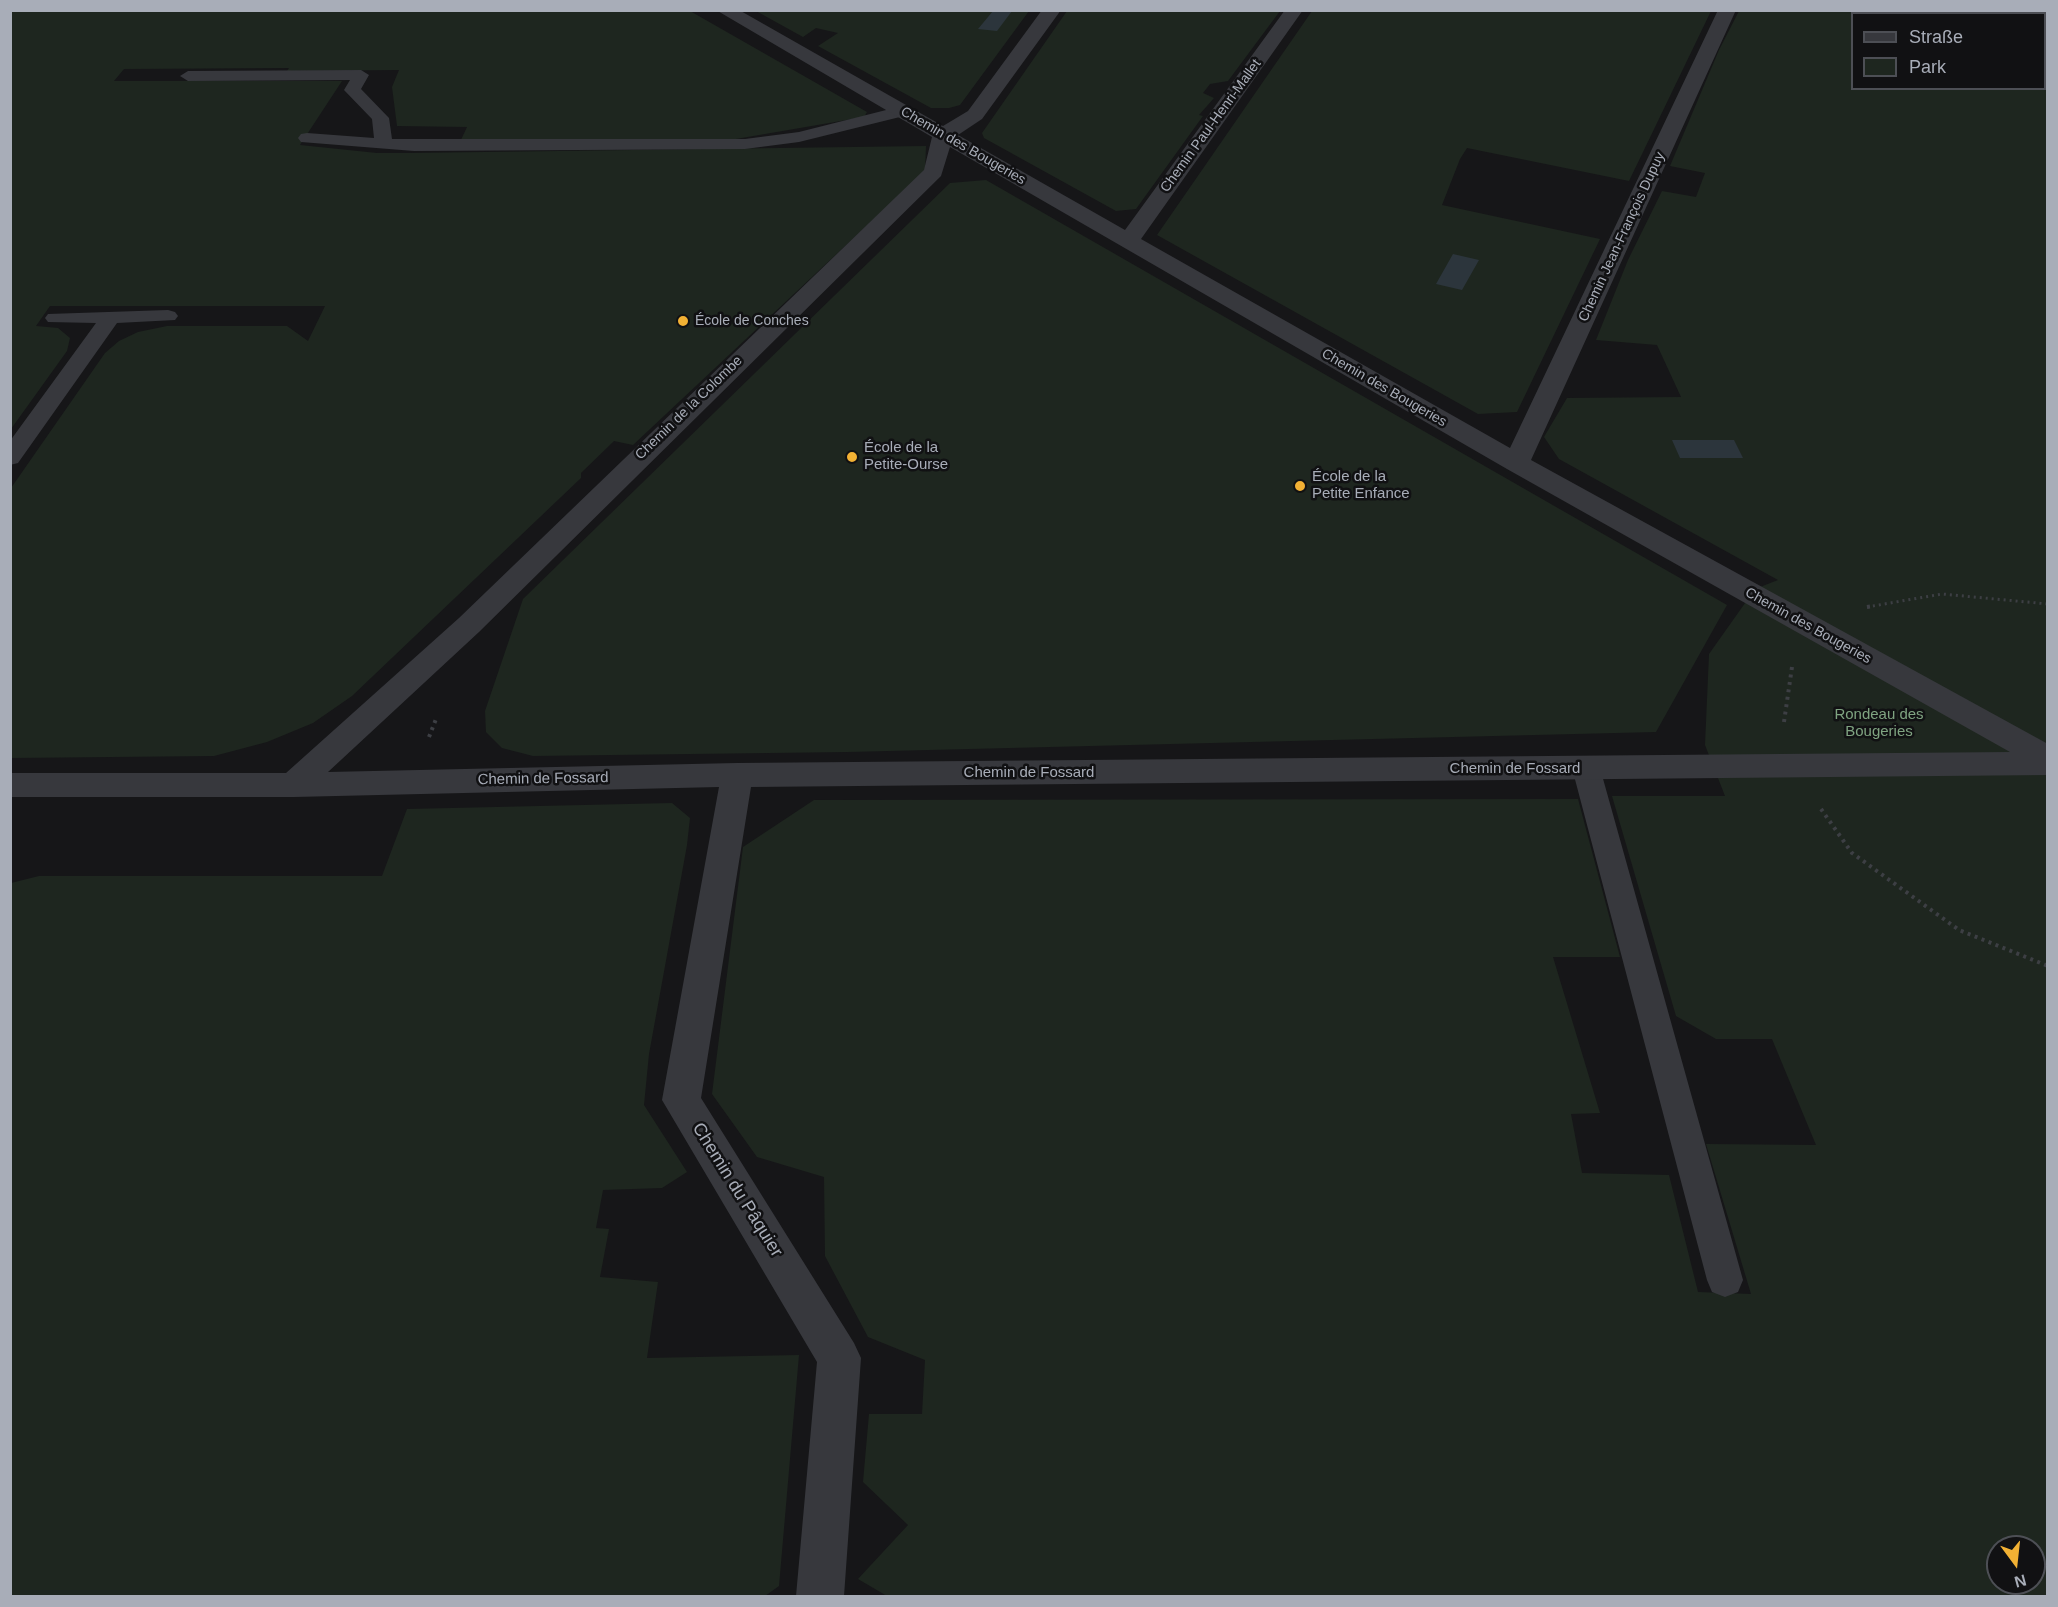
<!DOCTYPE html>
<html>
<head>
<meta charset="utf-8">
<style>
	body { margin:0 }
	#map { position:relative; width:2058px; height:1607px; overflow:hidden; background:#161618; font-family:Arial,sans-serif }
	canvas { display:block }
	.frame { position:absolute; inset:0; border:12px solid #a8adb8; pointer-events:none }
	.legend { position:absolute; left:1851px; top:12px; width:195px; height:78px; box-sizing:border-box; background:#111113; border:2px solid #4d4f55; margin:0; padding:8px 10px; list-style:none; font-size:18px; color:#a8adb8 }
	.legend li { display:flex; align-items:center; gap:12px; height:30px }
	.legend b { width:30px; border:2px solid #4d4f55 }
	.north { position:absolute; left:1986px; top:1535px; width:60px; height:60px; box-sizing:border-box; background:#111113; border:2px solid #4d4f55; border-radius:50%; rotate:165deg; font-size:16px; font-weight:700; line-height:24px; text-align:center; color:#a8adb8 }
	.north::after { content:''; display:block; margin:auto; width:21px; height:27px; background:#f2b134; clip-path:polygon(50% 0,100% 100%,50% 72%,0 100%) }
</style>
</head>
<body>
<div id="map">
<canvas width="2058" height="1607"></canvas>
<div class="frame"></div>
<ul class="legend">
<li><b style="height:8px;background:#37383d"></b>Straße</li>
<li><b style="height:16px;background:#1e261f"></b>Park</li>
</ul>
<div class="north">N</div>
</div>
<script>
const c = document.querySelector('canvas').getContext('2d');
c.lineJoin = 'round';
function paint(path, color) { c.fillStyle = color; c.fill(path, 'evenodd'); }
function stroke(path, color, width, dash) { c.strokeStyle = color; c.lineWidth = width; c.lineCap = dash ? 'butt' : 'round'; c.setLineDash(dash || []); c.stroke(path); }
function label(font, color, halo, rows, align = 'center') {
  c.font = font + ' Arial,sans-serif'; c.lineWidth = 5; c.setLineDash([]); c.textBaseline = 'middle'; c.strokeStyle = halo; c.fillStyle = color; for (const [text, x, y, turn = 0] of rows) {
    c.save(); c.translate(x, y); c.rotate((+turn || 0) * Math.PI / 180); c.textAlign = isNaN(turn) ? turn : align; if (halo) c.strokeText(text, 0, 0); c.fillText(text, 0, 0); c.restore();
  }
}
paint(new Path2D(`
	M 11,11 L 690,11 L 867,112 L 864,117 L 730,140 L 460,142 L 467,127 L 397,126 L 392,87 L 399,70 L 287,71 L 289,68 L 124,69 L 114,81 L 342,81 L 300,145 L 377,153 L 410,153 L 926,146 L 925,171 L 633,445 L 614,441 L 581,473 L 581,478 L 352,696 L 313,723 L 267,742 L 214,756 L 11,758 L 11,488 L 105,353 L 119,341 L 138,332 L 167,326 L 287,326 L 308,341 L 325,306 L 50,306 L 36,326 L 58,328 L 70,338 L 67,351 L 11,429 Z
	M 756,11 L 1029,11 L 960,105 L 949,108 L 931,108 L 818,46 L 838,33 L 816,28 L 803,37 Z
	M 1067,11 L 1067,10 L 1280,11 L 1228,81 L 1210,84 L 1203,93 L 1214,98 L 1199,115 L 1203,116 L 1136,209 L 1116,211 L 984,138 L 982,133 Z
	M 1312,11 L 1711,11 L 1629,181 L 1467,148 L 1460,159 L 1442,205 L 1600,239 L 1517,412 L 1478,414 L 1157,235 Z
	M 1739,11 L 2047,11 L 2047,1596 L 887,1596 L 858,1579 L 908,1525 L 863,1482 L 869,1414 L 922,1414 L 925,1360 L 868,1337 L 825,1256 L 824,1177 L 757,1157 L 712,1094 L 743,847 L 814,800 L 1578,799 L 1620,957 L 1553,957 L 1600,1113 L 1571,1114 L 1582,1173 L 1669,1175 L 1698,1292 L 1751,1294 L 1706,1144 L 1816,1145 L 1772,1039 L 1716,1039 L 1676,1016 L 1612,796 L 1725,796 L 1705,745 L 1709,654 L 1755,589 L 1778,580 L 1559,459 L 1544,437 L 1567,398 L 1681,397 L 1657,345 L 1596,340 L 1628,260 L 1662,191 L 1696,197 L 1705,173 L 1670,166 L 1719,50 ZM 1852,14 L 2044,14 L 2044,88 L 1852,88 ZM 1998,1547 L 2034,1547 L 2034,1583 L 1998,1583 Z
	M 986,180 L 1727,605 L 1656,732 L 848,752 L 533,756 L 502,748 L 486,732 L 485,711 L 523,599 L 950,183 Z
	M 672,803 L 690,818 L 687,845 L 649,1054 L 644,1105 L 687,1172 L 662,1188 L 603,1190 L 596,1228 L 609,1229 L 600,1277 L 658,1282 L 647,1358 L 799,1355 L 779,1586 L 765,1596 L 11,1596 L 11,883 L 39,876 L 382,876 L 407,809 Z`), '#1e261f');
paint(new Path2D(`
	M 993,11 L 1012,11 L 997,31 L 978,29 Z
	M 1453,254 L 1479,260 L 1462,290 L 1436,284 Z
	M 1672,440 L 1734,440 L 1743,458 L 1680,458 Z`), '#2c353c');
stroke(new Path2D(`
	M 1867,607 L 1942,594 L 2048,604`), '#3d3f44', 3, [2, 4]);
stroke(new Path2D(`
	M 1867,607 L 1874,606
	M 1784,722 L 1792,667
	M 429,737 L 436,719
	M 1821,809 L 1852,853 L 1959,930 L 2048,966`), '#3d3f44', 4, [3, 4.5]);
paint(new Path2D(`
	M 361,70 L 369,75 L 361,89 L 389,118 L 392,139 L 745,139 L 799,132 L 902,106 L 908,107 L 911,111 L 908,115 L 799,142 L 745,149 L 414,151 L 301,142 L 298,138 L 301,134 L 307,133 L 374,138 L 372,119 L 344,90 L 350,80 L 188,81 L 180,76 L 188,71 Z
	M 168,310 L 175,312 L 178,316 L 175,320 L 117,323 L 18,463 L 10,465 L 10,441 L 96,323 L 48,322 L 45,318 L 48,314 Z
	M 1586,758 L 1596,761 L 1600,768 L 1743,1280 L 1738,1292 L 1725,1297 L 1712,1292 L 1707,1280 L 1572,768 L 1576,761 Z`), '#37383d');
paint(new Path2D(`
	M 716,10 L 739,10 L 943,126 L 968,111 L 1042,10 L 1061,10 L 982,119 L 958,135 L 1125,230 L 1285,10 L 1303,10 L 1141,239 L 1510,448 L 1718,10 L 1736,10 L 1531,460 L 2048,744 L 2048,775 L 751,787 L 701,1098 L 854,1343 L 861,1358 L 844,1596 L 796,1596 L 817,1362 L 662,1100 L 719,787 L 294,797 L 10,797 L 10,773 L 286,773 L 459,618 L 924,170 L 932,137 ZM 950,147 L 1507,469 L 2010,752 L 737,763 L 328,772 L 479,632 L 941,176 Z`), '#37383d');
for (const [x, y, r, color] of [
	[683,321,6,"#f2b134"],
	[852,457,6,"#f2b134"],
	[1300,486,6,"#f2b134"]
]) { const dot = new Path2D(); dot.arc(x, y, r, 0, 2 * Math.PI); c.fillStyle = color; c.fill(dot); stroke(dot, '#111113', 2); }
label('14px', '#a8adb8', '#111113', [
	["Chemin Paul-Henri-Mallet",1211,126,-54],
	["Chemin des Bougeries",963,146,30],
	["Chemin Jean-François Dupuy",1622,237,-65],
	["Chemin des Bougeries",1384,388,30],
	["Chemin de la Colombe",689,408,-44],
	["Chemin des Bougeries",1808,626,29]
]);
label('14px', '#a8adb8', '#111113', [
	["École de Conches",695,321]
], 'left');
label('15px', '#a8adb8', '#111113', [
	["École de la",864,448],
	["Petite-Ourse",864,465],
	["École de la",1312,477],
	["Petite Enfance",1312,494]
], 'left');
label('15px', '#7fa381', '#111113', [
	["Rondeau des",1879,715],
	["Bougeries",1879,732]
]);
label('15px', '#a8adb8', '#111113', [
	["Chemin de Fossard",1515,769],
	["Chemin de Fossard",1029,773],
	["Chemin de Fossard",543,779,-1]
]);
label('18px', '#a8adb8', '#111113', [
	["Chemin du Pâquier",737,1190,58]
]);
</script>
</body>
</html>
